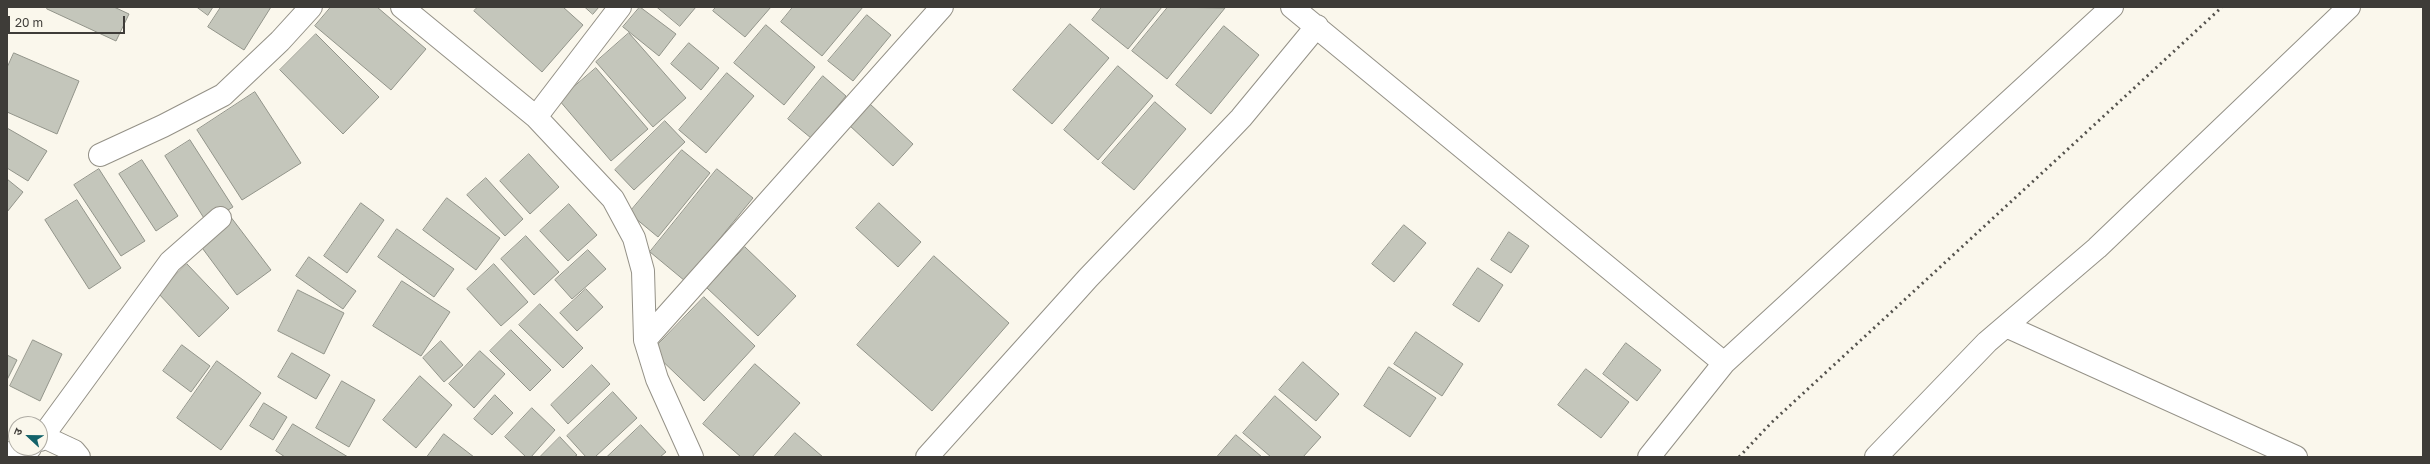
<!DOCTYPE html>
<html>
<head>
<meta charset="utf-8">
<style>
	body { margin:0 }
	#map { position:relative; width:2430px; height:464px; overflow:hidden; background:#faf7ec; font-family:"Golos Text","Noto Sans Devanagari",sans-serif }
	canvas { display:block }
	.frame { position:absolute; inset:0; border:8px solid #3e3c38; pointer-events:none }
	.north { position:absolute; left:8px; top:416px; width:40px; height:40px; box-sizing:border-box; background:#faf7ec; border:1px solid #afaca4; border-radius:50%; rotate:292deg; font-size:11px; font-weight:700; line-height:16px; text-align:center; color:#3e3c38 }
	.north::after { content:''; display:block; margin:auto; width:14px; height:18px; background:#13626a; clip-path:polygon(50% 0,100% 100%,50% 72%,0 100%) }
	.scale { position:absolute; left:8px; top:16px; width:117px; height:18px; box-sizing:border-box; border:2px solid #3e3c38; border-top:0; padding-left:5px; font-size:12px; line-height:14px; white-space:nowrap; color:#3e3c38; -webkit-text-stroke:3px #faf7ec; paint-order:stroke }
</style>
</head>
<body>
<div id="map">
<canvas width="2430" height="464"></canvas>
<div class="frame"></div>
<div class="north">उ</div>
<div class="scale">20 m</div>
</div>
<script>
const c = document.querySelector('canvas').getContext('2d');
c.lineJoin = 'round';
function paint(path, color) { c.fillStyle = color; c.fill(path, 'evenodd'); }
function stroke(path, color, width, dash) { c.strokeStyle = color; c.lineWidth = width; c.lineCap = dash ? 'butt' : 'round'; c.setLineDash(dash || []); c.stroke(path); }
const building = new Path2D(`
	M 48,7 L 114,7 L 129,14 L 116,41 L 47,9 Z
	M 197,7 L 213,7 L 208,15 Z
	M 221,7 L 271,7 L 244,50 L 208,27 Z
	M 331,7 L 377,7 L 426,49 L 391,90 L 315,26 Z
	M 478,7 L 563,7 L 583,25 L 542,72 L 474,11 Z
	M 585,7 L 599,7 L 593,14 Z
	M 640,7 L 676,34 L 659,56 L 623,27 Z
	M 657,7 L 696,7 L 680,26 Z
	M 716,7 L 771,7 L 745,37 L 713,11 Z
	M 793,7 L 863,7 L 822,56 L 781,22 Z
	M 1102,7 L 1162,7 L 1128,49 L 1092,20 Z
	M 1168,7 L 1225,8 L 1167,79 L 1132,51 Z
	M 867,15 L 891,35 L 853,81 L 828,61 Z
	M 1070,24 L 1109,58 L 1052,124 L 1013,90 Z
	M 766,25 L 815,67 L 784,105 L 734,63 Z
	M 1224,26 L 1259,55 L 1211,114 L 1176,85 Z
	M 629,33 L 686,98 L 653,127 L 596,62 Z
	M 316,34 L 379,97 L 343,134 L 280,70 Z
	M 689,43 L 719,68 L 701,90 L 671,64 Z
	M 14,53 L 79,81 L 57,134 L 7,112 L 7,68 Z
	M 1118,66 L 1153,96 L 1098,160 L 1064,130 Z
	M 596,68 L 648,129 L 611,161 L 559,100 Z
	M 727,73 L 754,96 L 706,153 L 679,130 Z
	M 823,76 L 846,96 L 811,138 L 788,119 Z
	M 255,92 L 301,163 L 242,200 L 197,130 Z
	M 1155,102 L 1186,129 L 1134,190 L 1102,163 Z
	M 870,104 L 913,144 L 893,166 L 849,125 Z
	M 665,121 L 685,142 L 634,190 L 615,170 Z
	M 7,128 L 47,151 L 28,181 L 7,168 Z
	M 190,140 L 233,207 L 207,223 L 165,156 Z
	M 682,150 L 710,173 L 658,237 L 629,213 Z
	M 529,154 L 559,187 L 530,214 L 500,181 Z
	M 142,160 L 178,216 L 156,231 L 119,174 Z
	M 99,169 L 145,241 L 121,256 L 74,185 Z
	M 717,169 L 753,198 L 685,281 L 650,252 Z
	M 486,178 L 523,219 L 505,236 L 467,195 Z
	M 7,179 L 23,192 L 7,212 Z
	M 447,198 L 500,238 L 476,270 L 423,230 Z
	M 77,200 L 121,268 L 89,289 L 45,220 Z
	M 361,203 L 384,220 L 347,273 L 324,256 Z
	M 879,203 L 921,242 L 898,267 L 856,228 Z
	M 569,204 L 597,235 L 568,261 L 540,231 Z
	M 230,216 L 271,270 L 237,295 L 197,241 Z
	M 1404,225 L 1426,243 L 1394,282 L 1372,264 Z
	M 397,229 L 454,269 L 434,297 L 378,257 Z
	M 1509,232 L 1529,246 L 1511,273 L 1491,260 Z
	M 526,236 L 559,272 L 534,295 L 501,259 Z
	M 745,247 L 796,296 L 758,336 L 707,288 Z
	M 588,250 L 606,269 L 572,299 L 555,280 Z
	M 934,256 L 1009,323 L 932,411 L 857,345 Z
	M 309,257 L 356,291 L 343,309 L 296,276 Z
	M 187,264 L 229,308 L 199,337 L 158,293 Z
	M 494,264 L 528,302 L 501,326 L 467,289 Z
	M 1478,268 L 1503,285 L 1479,322 L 1453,305 Z
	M 402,281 L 450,312 L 421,356 L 373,326 Z
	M 586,289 L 603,307 L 577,331 L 560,313 Z
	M 298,290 L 344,313 L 324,354 L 278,331 Z
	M 704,297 L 755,346 L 704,401 L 652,351 Z
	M 540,304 L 583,348 L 563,368 L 519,325 Z
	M 511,330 L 551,370 L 530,391 L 490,351 Z
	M 1416,332 L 1463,364 L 1442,396 L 1394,364 Z
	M 33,340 L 62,354 L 40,401 L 10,386 Z
	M 441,341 L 463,365 L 444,382 L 423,358 Z
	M 1626,343 L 1661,370 L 1637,401 L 1603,374 Z
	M 182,345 L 210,366 L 191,392 L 163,371 Z
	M 480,351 L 505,374 L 474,408 L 449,384 Z
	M 292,353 L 330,375 L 316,399 L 278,377 Z
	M 7,355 L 17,360 L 7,380 Z
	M 217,361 L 261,393 L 221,450 L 177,418 Z
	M 1303,362 L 1339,394 L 1316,421 L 1279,390 Z
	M 755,364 L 800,403 L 752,457 L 741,457 L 703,424 Z
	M 592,365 L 610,384 L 568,424 L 551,405 Z
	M 1389,367 L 1436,398 L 1410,437 L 1364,406 Z
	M 1586,369 L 1629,402 L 1601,438 L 1558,405 Z
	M 420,376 L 452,405 L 416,448 L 383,420 Z
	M 342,381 L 375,400 L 349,447 L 316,428 Z
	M 613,392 L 637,418 L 595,457 L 586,457 L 567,436 Z
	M 495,395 L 513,413 L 492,435 L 474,419 Z
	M 1275,396 L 1321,437 L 1303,457 L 1271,457 L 1243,433 Z
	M 264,403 L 287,417 L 273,440 L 250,426 Z
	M 532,408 L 555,430 L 531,457 L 526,457 L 505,437 Z
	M 293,424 L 348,457 L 285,457 L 276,451 Z
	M 641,425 L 666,452 L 660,457 L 607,457 Z
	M 795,433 L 823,457 L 774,457 Z
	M 444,434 L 474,457 L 427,457 Z
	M 1236,435 L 1262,457 L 1217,457 Z
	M 560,437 L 577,455 L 574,457 L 540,457 Z`);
paint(building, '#c4c6bb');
stroke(building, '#92948a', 1);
const street = new Path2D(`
	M 402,7 L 536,117 L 613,199 L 634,238 L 643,271 L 645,340 L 657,379 L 692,457
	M 1292,7 L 1724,363
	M 536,117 L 620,7
	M 100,155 L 163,126 L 223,95 L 280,41 L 311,7
	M 2006,326 L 2296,457
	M 645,340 L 942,7
	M 44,437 L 74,451 L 79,457
	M 40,440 L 170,262 L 220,218
	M 7,454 L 30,448
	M 927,457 L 1088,278 L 1241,118 L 1317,26
	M 1649,457 L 1724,363 L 2112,7
	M 1876,457 L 1987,342 L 2097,248 L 2349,7`);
stroke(street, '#949187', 24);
stroke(street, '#fff', 22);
stroke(new Path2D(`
	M 1739,457 L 1771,423 L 2222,7`), '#54524d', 3, [2, 4]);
</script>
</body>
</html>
